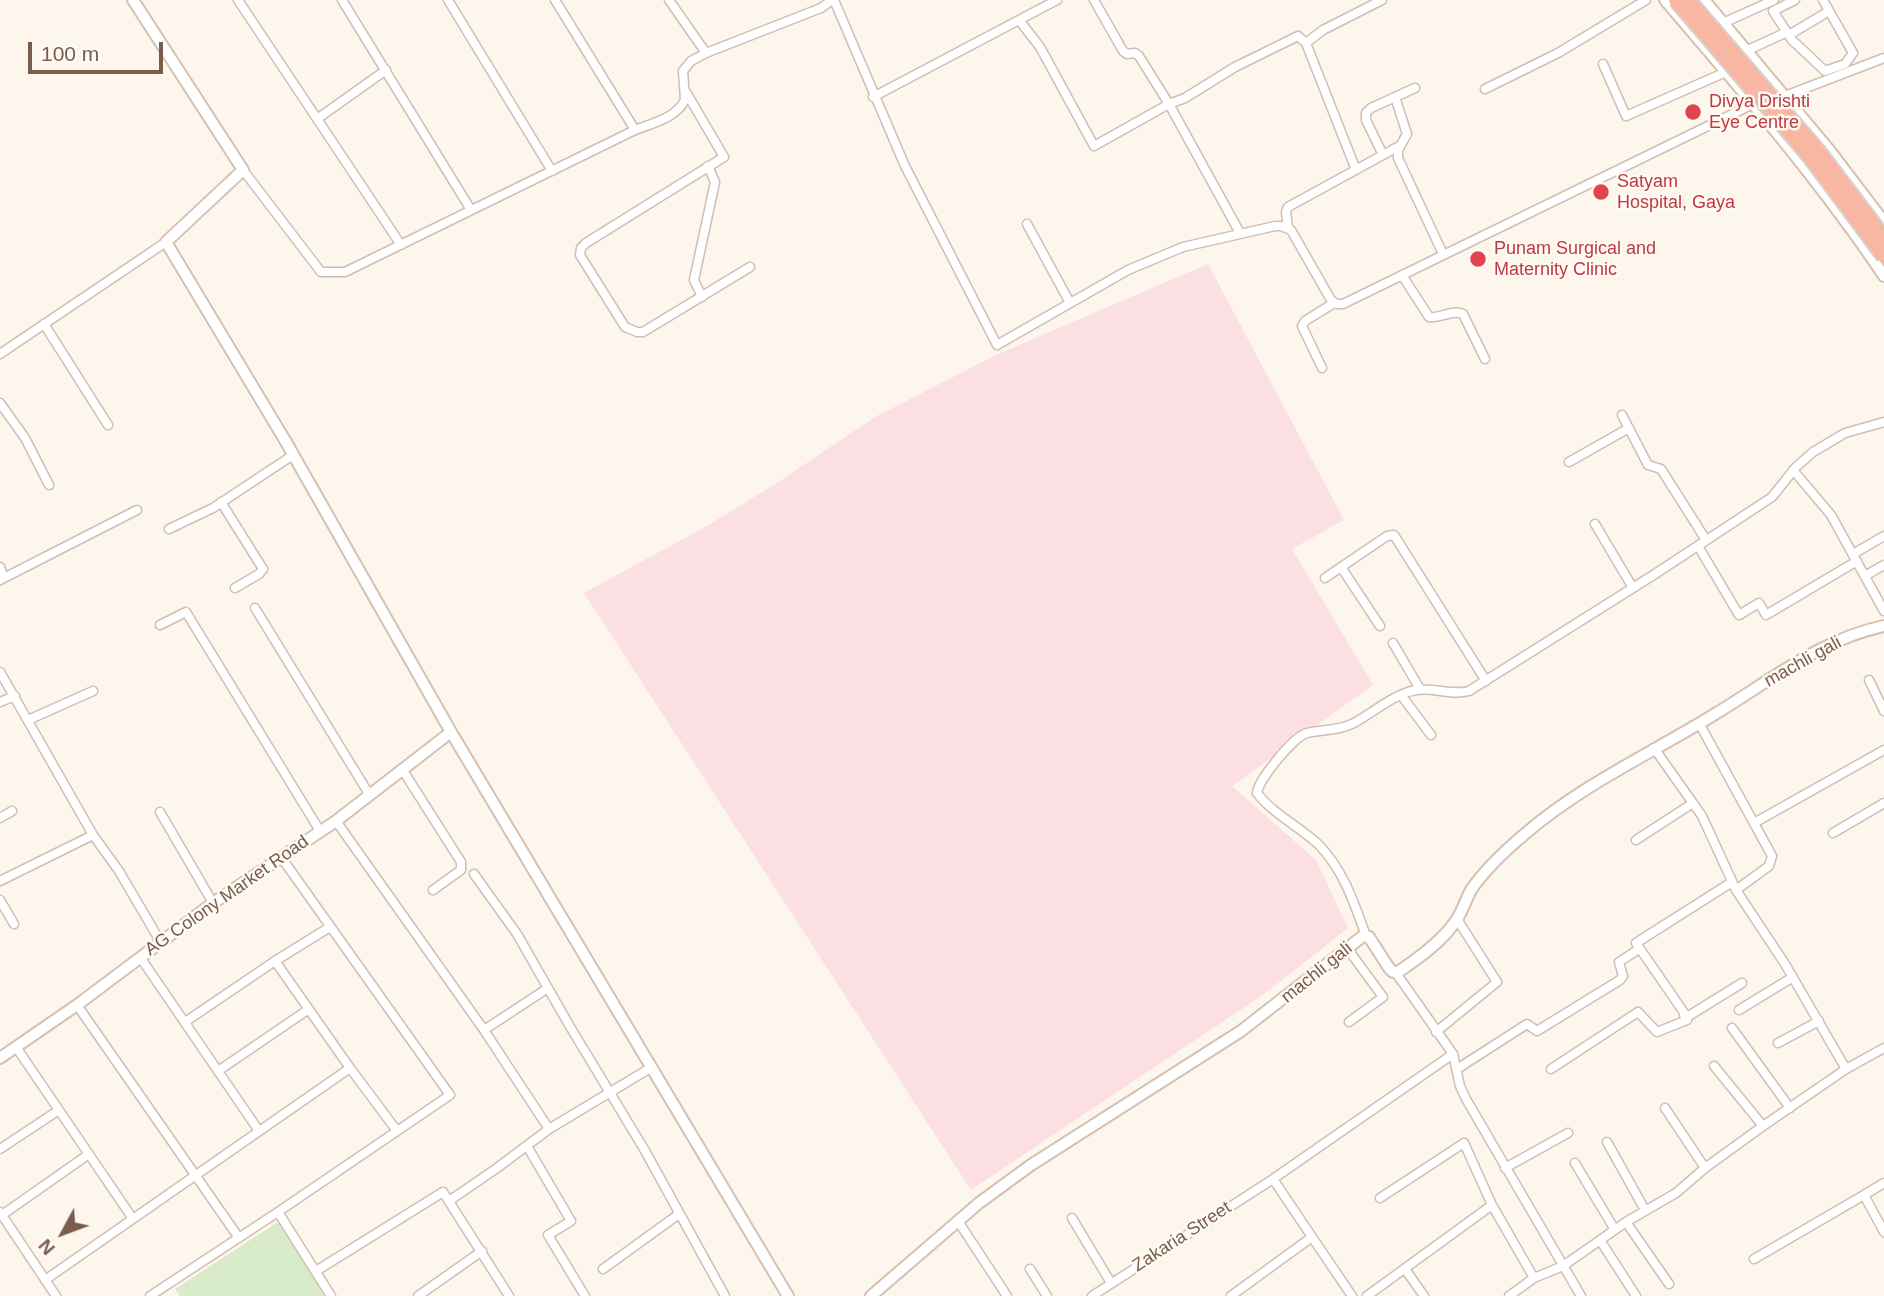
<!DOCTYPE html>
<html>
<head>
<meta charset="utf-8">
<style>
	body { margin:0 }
	#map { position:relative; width:1884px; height:1296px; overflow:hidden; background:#fdf6ec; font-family:Helvetica,sans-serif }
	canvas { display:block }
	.north { position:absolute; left:28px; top:1198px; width:70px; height:70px; -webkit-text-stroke:5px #fffaf3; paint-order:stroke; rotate:229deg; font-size:19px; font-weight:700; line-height:28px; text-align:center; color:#7a5c4d }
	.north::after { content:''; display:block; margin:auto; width:24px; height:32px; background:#7a5c4d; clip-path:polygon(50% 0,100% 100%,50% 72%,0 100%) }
	.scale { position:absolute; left:28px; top:42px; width:135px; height:32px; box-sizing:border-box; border:4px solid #7a5c4d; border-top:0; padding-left:9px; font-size:21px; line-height:24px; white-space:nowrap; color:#7a5c4d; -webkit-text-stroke:5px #fffaf3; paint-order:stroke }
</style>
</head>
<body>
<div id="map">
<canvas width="1884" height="1296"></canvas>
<div class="north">N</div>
<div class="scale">100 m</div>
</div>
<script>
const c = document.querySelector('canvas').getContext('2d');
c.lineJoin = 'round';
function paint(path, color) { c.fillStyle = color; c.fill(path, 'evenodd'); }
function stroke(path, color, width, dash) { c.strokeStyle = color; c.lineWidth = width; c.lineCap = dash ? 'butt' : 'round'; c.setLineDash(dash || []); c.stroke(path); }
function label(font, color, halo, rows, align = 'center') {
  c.font = font + ' Helvetica,sans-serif'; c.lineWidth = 5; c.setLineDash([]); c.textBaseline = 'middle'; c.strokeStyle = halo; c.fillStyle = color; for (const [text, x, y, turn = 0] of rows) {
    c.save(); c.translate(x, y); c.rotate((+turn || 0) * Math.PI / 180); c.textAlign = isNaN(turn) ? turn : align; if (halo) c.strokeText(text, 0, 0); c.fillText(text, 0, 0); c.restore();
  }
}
paint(new Path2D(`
	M 1208,264 L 1344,520 L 1292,549 L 1373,685 L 1232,786 L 1316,860 L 1348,928 L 1267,992 L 971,1190 L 584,593 L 707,526 L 777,483 L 875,417 L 996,355 Z`), '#fbdfe3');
paint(new Path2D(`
	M 278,1222 L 326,1296 L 180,1296 L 175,1289 Z`), '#d8ecc9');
const street = new Path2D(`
	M 238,0 L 401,245
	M 342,0 L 471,210
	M 448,0 L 552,171
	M 555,0 L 635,130
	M 669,0 L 706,53
	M 834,0 L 905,166 L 997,345 L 1128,270 L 1183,247 L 1275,226 L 1281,226 L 1291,230 L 1331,300 L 1337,304 L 1343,304 L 1753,104
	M 1094,0 L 1123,51 L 1127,54 L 1135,53 L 1139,56 L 1169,104 L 1240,233
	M 1795,0 L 1773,11 L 1792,40 L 1825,71 L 1845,64 L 1853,53 L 1823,0
	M 1019,20 L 1040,47 L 1094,146 L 1169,104 L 1185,98 L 1235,67 L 1298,36 L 1306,43
	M 1723,23 L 1774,0
	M 1789,35 L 1829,11
	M 1748,50 L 1787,32
	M 1603,64 L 1626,116 L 1726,72
	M 1485,89 L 1558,53 L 1646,0
	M 686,92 L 724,157 L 586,243 L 581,248 L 580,255 L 625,327 L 637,332 L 643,332 L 750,267
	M 1785,96 L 1884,58
	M 873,97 L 1057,0
	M 1395,97 L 1407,134 L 1398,150 L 1398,158 L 1443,254
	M 317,119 L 386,70
	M 1383,155 L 1366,120 L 1366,113 L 1371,108 L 1415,88
	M 243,170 L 321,272 L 345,272 L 635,130 C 653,123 676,118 685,100 L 683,71 L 691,61 L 706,53 L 821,8 L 832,0
	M 1356,170 L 1306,43 L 1323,30 L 1382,0
	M 1027,224 L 1070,303
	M 1288,228 L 1286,212 L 1288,207 L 1401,145
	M 1402,275 L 1429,317 C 1440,319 1452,309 1463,314 L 1485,359
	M 702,297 L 694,280 L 715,182 L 708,166
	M 44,324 L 108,425
	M 0,354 L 166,242
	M 1322,368 L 1302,326 L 1305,321 L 1334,303
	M 0,403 L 25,438 L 49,485
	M 1622,415 L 1648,465 L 1661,469 L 1706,540
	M 1569,462 L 1629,428
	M 1793,470 L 1831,515 L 1884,611
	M 221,502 L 263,569 L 259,574 L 235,588
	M 1595,524 L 1633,588
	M 169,529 L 213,508 L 293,455
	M 1698,546 L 1739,615 L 1759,603 L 1766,615 L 1857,561
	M 1853,554 L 1884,536
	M 0,567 L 4,578
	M 1341,567 L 1380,626
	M 1865,576 L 1884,565
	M 1325,578 L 1387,536 L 1394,535 L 1486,681
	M 0,580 L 137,510
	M 255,608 L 369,794
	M 160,625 L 186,612 L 320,831
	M 1393,643 L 1420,689
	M 0,672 L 93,835 L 119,871 L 160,941
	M 1869,680 L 1884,711
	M 1401,695 L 1431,735
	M 0,702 L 15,696
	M 28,720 L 93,691
	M 1699,723 L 1772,856 L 1769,866 L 1736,890
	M 1654,748 L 1702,816 L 1736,890 L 1785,964 L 1846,1069
	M 402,769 L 461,862 L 461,870 L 433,890
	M 160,812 L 213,903
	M 0,818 L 12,811
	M 336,821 L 484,1030 L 549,1129
	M 1754,823 L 1884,750
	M 1833,833 L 1884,803
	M 1636,840 L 1693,803
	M 474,874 L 517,934 L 569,1025 L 644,1149 L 725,1296
	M 0,881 L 93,835
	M 1732,882 L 1636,943 L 1687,1017 L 1742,983
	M 0,900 L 14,924
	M 1366,936 C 1354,903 1344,871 1319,845 C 1300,827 1273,814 1257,793 C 1258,780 1294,736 1307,733 C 1323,729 1339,731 1354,723 C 1374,712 1394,694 1416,690 C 1434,687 1451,696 1469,691 L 1655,574 L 1772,497 L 1796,467 L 1813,452 L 1845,433 L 1884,422
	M 1347,948 L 1383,997 L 1349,1022
	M 140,957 L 259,1131
	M 275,961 L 350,1068 L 397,1131
	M 1396,973 L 1453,1054 L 1460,1086 L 1466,1099 L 1581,1296
	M 77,1005 L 239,1238
	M 1739,1010 L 1793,977
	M 185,1022 L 275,961 L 330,927
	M 1732,1028 L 1790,1108
	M 484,1030 L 548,988
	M 1436,1032 L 1497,982 L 1457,919
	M 1778,1043 L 1819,1021
	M 16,1047 L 133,1219
	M 1714,1066 L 1763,1126
	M 1457,1069 L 1527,1024 L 1537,1031 L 1620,980 L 1623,976 L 1619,962 L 1639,949
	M 1551,1069 L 1638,1012 L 1657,1032 L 1687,1020 L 1684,1015
	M 218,1071 L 309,1009
	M 1665,1108 L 1705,1168
	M 1607,1142 L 1645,1210
	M 527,1146 L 571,1221 L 548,1235 L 585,1296
	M 0,1149 L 59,1110
	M 1575,1163 L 1615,1230
	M 1505,1168 L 1568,1133
	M 1864,1195 L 1884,1183
	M 1380,1198 L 1464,1143 L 1492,1205 L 1534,1278
	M 449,1201 L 497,1168 L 549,1129 L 652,1067
	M 0,1212 L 56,1296
	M 278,1212 L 331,1296
	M 2,1215 L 89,1154
	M 1072,1218 L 1111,1283
	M 958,1221 L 1007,1296
	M 1626,1222 L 1669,1284
	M 1312,1237 L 1273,1179 L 1453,1054
	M 1600,1240 L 1636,1296
	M 1754,1259 L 1864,1195 L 1884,1232
	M 603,1269 L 679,1214
	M 1030,1269 L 1047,1296
	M 1405,1269 L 1424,1296
	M 316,1271 L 443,1192 L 509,1296
	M 45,1280 L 350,1068
	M 150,1296 L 278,1212 L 450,1095 L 281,857
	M 418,1296 L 482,1251
	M 1092,1296 L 1273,1179
	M 1231,1296 L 1312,1237 L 1352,1296
	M 1367,1296 L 1492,1205
	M 1509,1296 L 1534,1278 L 1563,1266 L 1626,1222 L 1676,1193 L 1705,1168 L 1763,1126 L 1846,1069 L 1884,1048`);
const secondary = new Path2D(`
	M 133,0 L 243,170 L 166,242 L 286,442 L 451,732 L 788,1296
	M 1665,0 C 1741,89 1819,179 1884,276
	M 1704,0 L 1830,151 L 1884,222
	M 0,1058 L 77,1005 L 213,903 L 336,821 L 451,732
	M 871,1296 L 979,1203 L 1031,1165 L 1241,1031 L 1363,936 L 1369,937 L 1389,968 L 1393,972 L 1398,972 C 1419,958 1444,940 1457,919 C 1463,910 1466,899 1471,890 C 1485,869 1507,849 1526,833 C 1583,784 1652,753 1715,714 C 1770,681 1821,639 1884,626`);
stroke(street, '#d1beb0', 11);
stroke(secondary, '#d6c0b0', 14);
stroke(street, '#fff', 8);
stroke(secondary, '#fff', 10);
const highwayBridge = new Path2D(`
	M 1676,0 L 1811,158 L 1884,256
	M 1688,0 L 1818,151 L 1884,238`);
stroke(highwayBridge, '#dad1cd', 18, []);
stroke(highwayBridge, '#f7b7a3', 14);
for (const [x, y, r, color] of [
	[1693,112,9,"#e0444e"],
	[1601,192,9,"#e0444e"],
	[1478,259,9,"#e0444e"]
]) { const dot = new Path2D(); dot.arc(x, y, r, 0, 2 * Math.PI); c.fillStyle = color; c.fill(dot); stroke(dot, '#fffaf3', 2.5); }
label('18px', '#be3a42', '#fffaf3', [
	["Divya Drishti",1709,102],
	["Eye Centre",1709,123],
	["Satyam",1617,182],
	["Hospital, Gaya",1617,203],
	["Punam Surgical and",1494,249],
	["Maternity Clinic",1494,270]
], 'left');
label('18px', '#7a5c4d', '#fffaf3', [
	["machli gali",1803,662,-29],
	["AG Colony Market Road",227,896,-35],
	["machli gali",1317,973,-39],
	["Zakaria Street",1182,1237,-33]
]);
</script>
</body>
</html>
